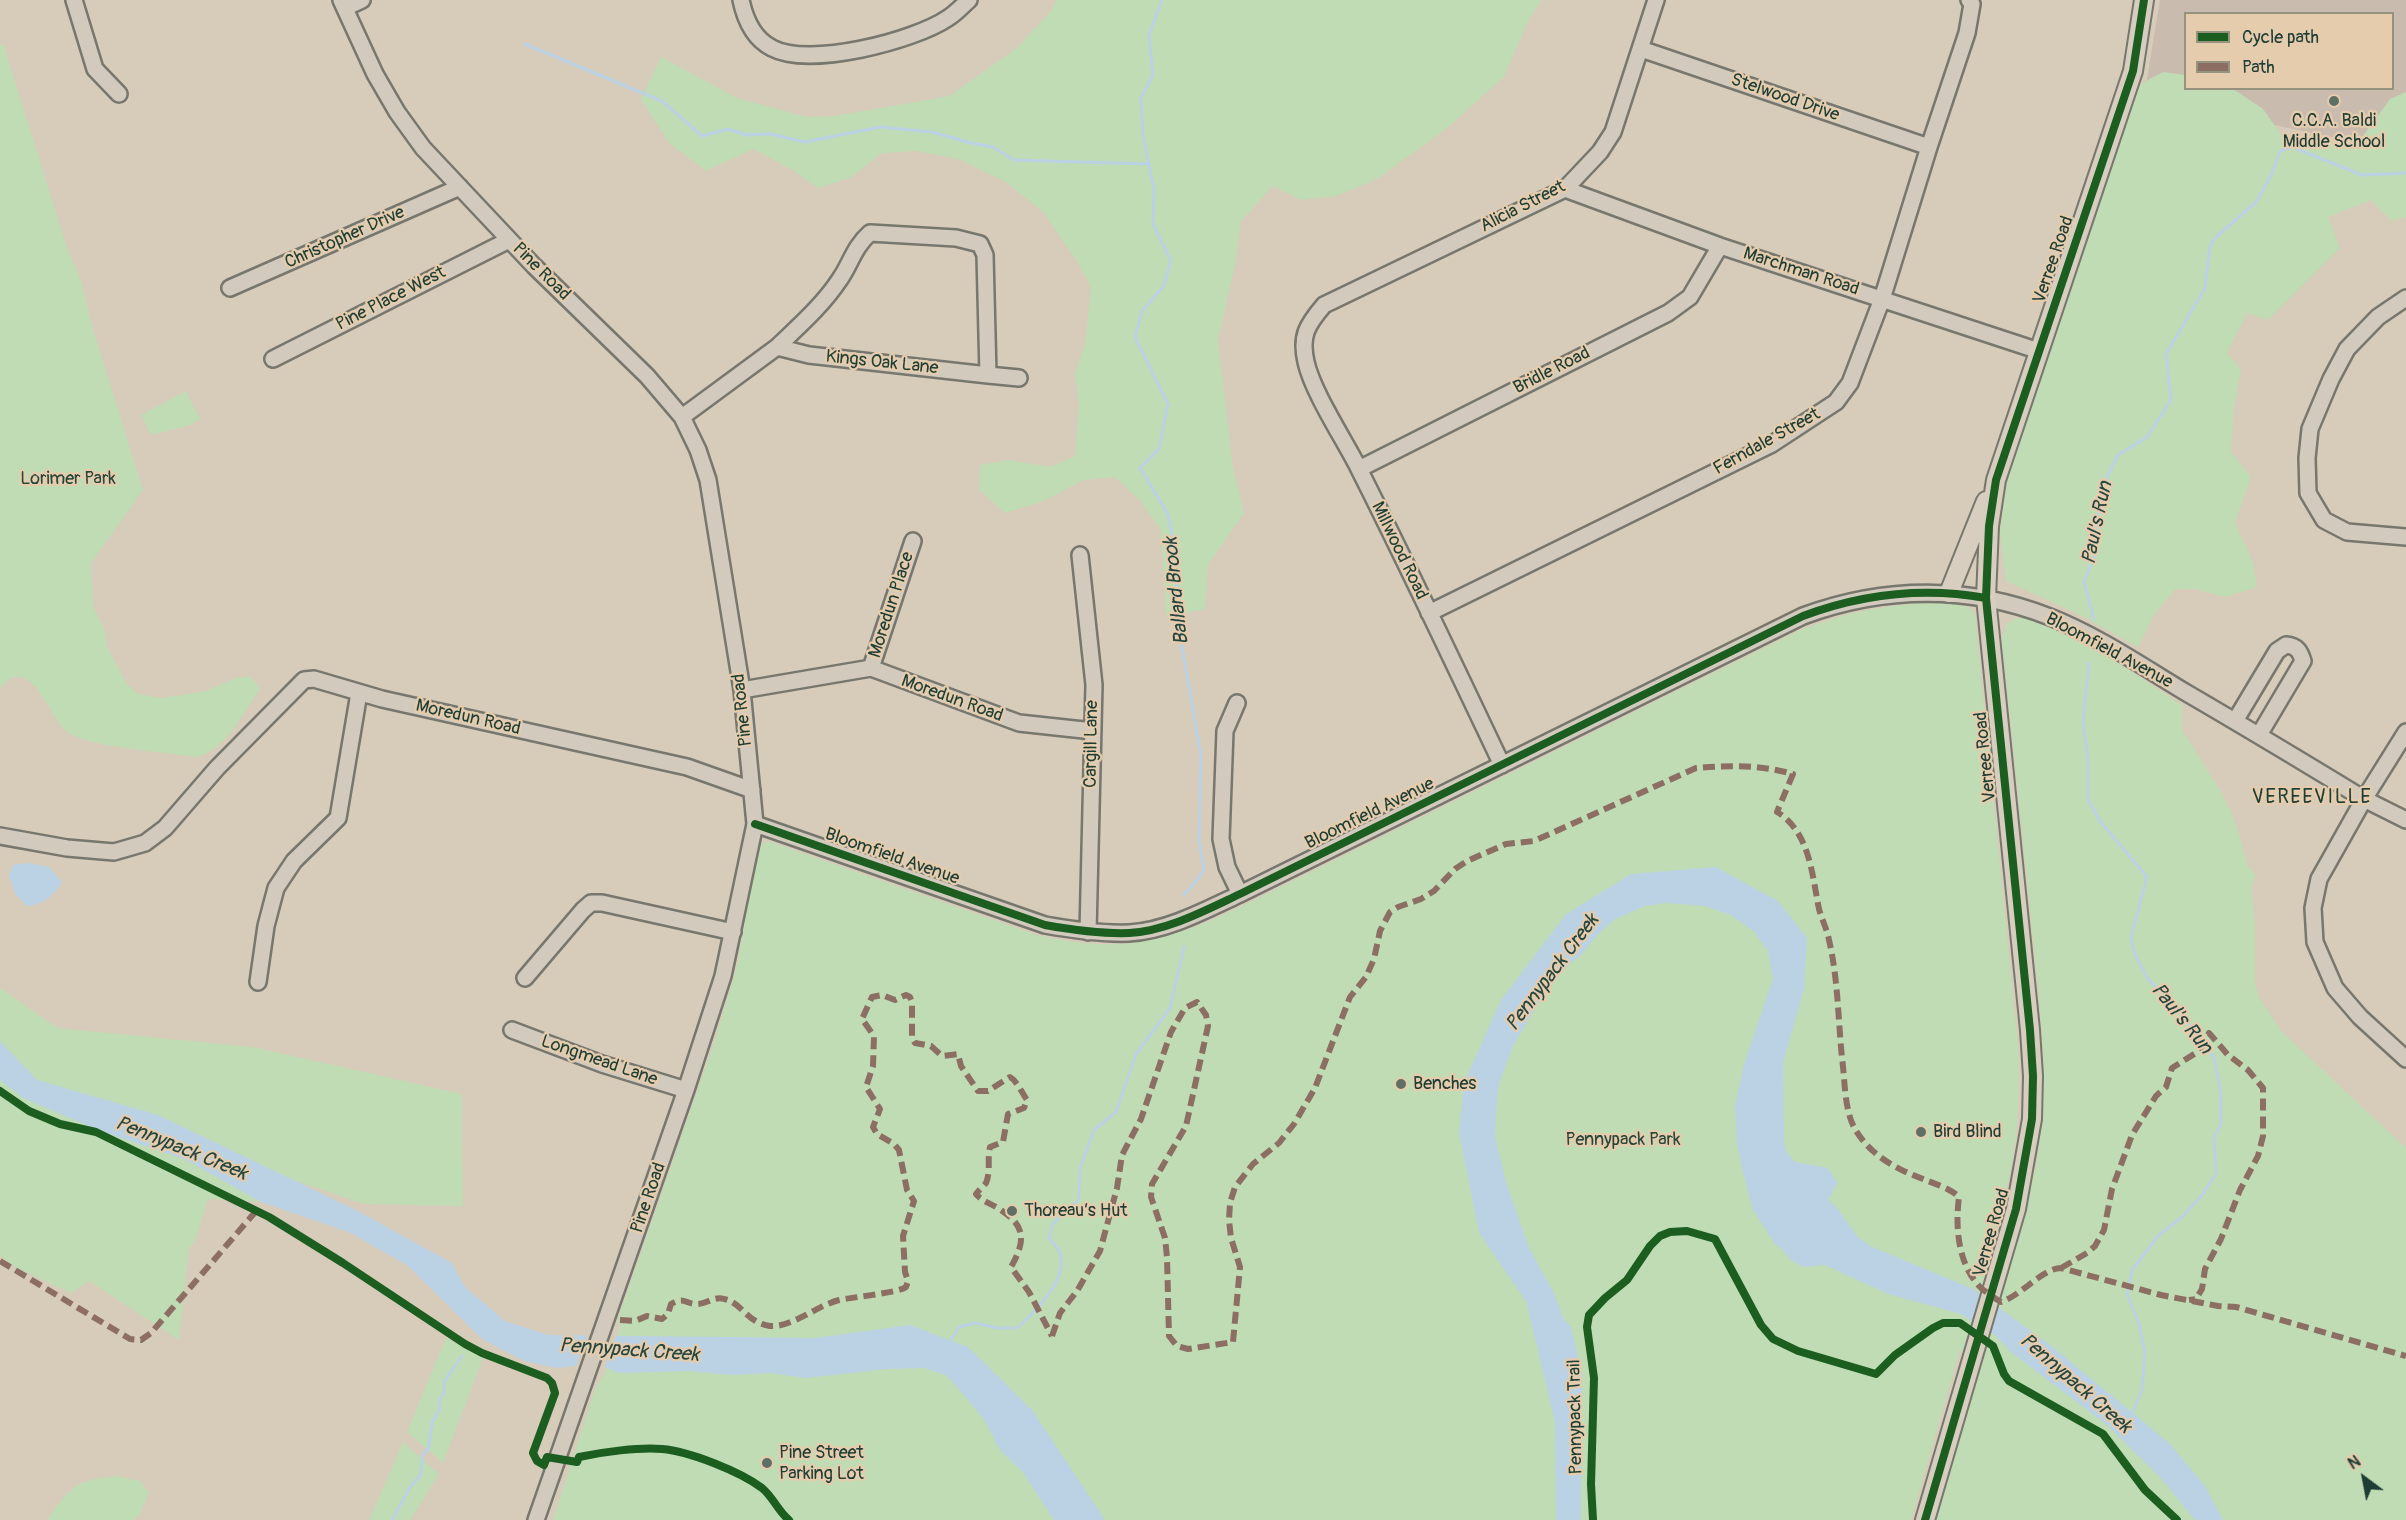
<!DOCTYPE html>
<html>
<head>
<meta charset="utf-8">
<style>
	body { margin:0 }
	#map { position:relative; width:2406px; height:1520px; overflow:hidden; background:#d7cbba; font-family:Pangolin,sans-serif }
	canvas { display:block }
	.legend { position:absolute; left:2184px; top:12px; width:210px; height:78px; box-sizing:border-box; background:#e4ccad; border:2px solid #95937d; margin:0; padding:8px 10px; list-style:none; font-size:18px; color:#1f3d34 }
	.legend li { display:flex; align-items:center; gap:12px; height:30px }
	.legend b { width:30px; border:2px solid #95937d }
	.north { position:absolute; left:2334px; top:1448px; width:60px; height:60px; -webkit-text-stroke:4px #e4ccad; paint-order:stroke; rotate:328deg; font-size:16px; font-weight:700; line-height:24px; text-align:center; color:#1f3d34 }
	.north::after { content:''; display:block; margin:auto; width:21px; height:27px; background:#1f3d34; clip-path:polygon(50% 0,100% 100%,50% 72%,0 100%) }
</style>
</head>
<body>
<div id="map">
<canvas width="2406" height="1520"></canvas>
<ul class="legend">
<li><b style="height:8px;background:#1b5e20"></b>Cycle path</li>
<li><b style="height:8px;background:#8d6e63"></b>Path</li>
</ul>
<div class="north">N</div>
</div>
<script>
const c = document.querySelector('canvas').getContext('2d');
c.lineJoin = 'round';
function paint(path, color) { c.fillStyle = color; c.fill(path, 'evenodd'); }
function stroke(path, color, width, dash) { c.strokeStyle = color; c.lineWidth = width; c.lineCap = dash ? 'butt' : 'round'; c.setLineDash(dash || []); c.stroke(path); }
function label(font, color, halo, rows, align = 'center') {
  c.font = font + ' Pangolin,sans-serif'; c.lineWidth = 4.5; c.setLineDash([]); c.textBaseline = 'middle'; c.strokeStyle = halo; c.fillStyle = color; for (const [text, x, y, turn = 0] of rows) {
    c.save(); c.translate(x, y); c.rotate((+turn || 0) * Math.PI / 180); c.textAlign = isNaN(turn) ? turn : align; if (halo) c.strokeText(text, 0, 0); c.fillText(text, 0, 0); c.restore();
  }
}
paint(new Path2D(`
	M 2160,0 L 2406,0 L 2406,148 L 2354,142 L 2144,97 ZM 2186,14 L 2392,14 L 2392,88 L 2186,88 Z`), '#c9bbae');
paint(new Path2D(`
	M 1057,0 L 1542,0 L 1529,19 L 1504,77 L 1446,129 L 1377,179 L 1336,196 L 1301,200 L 1273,186 L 1241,221 L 1235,265 L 1218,340 L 1233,468 L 1244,513 L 1208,565 L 1205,609 L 1166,617 L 1161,530 L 1141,502 L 1115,477 L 1084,480 L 1044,501 L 1005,513 L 979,490 L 980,465 L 1008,460 L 1050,467 L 1075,456 L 1079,405 L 1075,373 L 1085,344 L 1091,288 L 1077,261 L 1043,212 L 1006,182 L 958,159 L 917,151 L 882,153 L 850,178 L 818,188 L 794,171 L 753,149 L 706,171 L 668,142 L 641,99 L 661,57 L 737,98 L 807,117 L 835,116 L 949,96 L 1017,48 L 1050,12 Z
	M 0,44 L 4,46 L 67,248 L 81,280 L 92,326 L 143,490 L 91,563 L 93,607 L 104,628 L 107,647 L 127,684 L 138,694 L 162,698 L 206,691 L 236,678 L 250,676 L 260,688 C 243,712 227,750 196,757 C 166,752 88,748 66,731 C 49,717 29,649 0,689 Z
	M 2163,72 L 2185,75 L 2186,88 L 2233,89 L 2263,109 L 2282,136 L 2323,145 L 2363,136 L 2390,99 L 2406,92 L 2406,217 L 2392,221 L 2371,200 L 2328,217 L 2340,248 L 2268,320 L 2247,313 L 2227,353 L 2241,370 L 2234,408 L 2231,452 L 2251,477 L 2235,523 L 2253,562 L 2257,587 L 2225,597 L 2194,589 L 2175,589 L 2154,615 L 2138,647 L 2080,615 L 2006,581 L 2000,532 L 2009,459 L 2135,87 Z
	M 186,391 L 200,419 L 191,425 L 151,435 L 141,415 Z
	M 1934,603 C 1948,604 1968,600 1975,615 L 2019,1056 C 2019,1092 2019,1127 2012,1163 C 2006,1197 1994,1228 1985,1262 L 2005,1277 L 2036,1167 L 2041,1129 L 2044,1075 L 2041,1019 L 2031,918 L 2002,639 L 2007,623 C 2011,621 2015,618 2019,618 C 2056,616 2149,684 2182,705 L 2182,730 L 2222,793 L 2236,824 L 2248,867 L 2256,875 L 2251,886 L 2255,923 L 2255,983 L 2259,997 L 2281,1031 L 2406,1148 L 2406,1520 L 1936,1520 L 1980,1366 L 1960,1350 L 1911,1520 L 553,1520 L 595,1389 L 603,1376 L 621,1324 L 617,1322 L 715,1040 L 737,966 L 757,850 L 762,843 L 771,842 L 1037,935 C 1114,953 1159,944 1230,912 L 1800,630 C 1844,613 1887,604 1934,603 Z
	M 0,988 L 58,1028 L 253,1047 L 462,1094 L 463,1206 L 364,1204 L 290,1179 L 158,1115 L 199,1167 L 261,1202 L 208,1199 L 195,1241 L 189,1248 L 179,1340 L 89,1281 L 71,1293 L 15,1267 L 0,1256 Z
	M 446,1338 L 483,1358 L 443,1463 L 407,1432 Z
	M 403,1442 L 439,1474 L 410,1520 L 369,1520 Z
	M 118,1476 L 140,1481 L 149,1492 L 140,1513 L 134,1520 L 47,1520 C 70,1487 76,1479 118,1476 Z`), '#c0dcb4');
paint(new Path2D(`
	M 28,863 L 49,867 L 62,882 C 54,895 44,904 27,906 L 16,895 L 9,876 L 13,865 Z
	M 1716,867 L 1778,901 L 1807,938 L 1804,989 L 1783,1063 L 1784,1141 L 1786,1152 L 1795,1162 L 1828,1168 L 1837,1183 L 1828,1200 L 1837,1208 L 1857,1236 L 1870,1246 L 1973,1289 L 2049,1344 L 2169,1443 L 2205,1486 L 2223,1520 L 2195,1520 L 2159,1476 L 2107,1425 L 2011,1352 L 1995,1335 L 1961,1314 L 1888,1294 L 1825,1265 L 1803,1267 L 1790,1260 L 1783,1250 L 1775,1244 L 1753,1210 L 1742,1169 L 1737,1143 L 1735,1107 L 1744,1064 L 1773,979 L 1768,951 L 1754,932 L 1731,915 L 1705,906 L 1666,903 L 1645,906 L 1614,920 L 1598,934 L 1583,953 L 1565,968 L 1542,997 L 1513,1046 L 1499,1083 L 1497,1099 L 1495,1137 L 1506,1182 L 1529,1248 L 1555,1295 L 1563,1318 L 1571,1327 L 1582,1373 L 1581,1520 L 1556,1520 L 1555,1422 L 1526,1301 L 1479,1233 L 1459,1133 L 1464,1083 L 1501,1000 L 1566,914 L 1631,874 Z
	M 0,1041 L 37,1080 L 158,1115 L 356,1210 L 452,1263 L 465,1287 L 505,1321 L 548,1335 L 815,1338 L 910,1325 L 968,1347 L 1032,1410 L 1105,1520 L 1054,1520 L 1022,1471 L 1000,1450 L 985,1421 L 969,1401 L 947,1376 L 940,1373 L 924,1368 L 887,1369 L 806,1378 L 770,1373 L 731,1375 L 690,1371 L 618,1373 L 605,1367 L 575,1366 L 556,1368 L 524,1361 L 482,1339 L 408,1266 L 351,1233 L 261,1202 L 186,1160 L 101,1131 L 23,1098 L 0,1080 Z`), '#bbd2e5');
paint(new Path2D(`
	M 588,1332 L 617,1332 L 604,1370 L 575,1369 Z`), '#d7cbba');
stroke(new Path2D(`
	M 1162,0 L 1149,35 L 1153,75 L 1141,98 L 1143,135 L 1154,190 L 1153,224 L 1171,261 L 1163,287 L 1142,311 L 1135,337 L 1168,404 L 1159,449 L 1140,468 L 1168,514 L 1177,561 L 1177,618 L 1201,756 L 1199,840 L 1204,871 L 1184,895
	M 525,44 L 662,101 L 702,136 L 728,129 L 747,135 L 770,134 L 805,142 L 880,127 L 932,132 L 971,143 L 993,147 L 1014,160 L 1149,164
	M 2094,619 L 2084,582 L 2096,552 L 2096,527 L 2105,481 L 2118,455 L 2147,437 L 2171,400 L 2166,354 L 2205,288 L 2210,246 L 2215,238 L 2256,202 L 2271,176 L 2280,151 L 2292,147 L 2362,175 L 2406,173
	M 2089,663 L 2083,722 L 2088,759 L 2088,800 L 2100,821 L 2147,877 L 2131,938 L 2135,955 L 2148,979 L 2177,1009 L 2214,1058 L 2221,1094 L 2221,1125 L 2214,1136 L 2216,1174 L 2202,1195 L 2183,1216 L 2158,1236 L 2132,1270 L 2127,1294 L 2139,1324 L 2145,1352 L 2142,1390 L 2131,1416
	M 949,1343 L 959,1327 L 975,1323 L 997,1328 L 1017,1328 C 1034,1313 1069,1279 1060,1253 C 1058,1248 1052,1242 1049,1238 L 1052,1225 L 1079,1199 L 1080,1168 L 1094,1130 L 1116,1112 L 1136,1054 L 1170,1008 L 1184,947
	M 392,1520 L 409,1489 L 421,1474 L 422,1456 L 429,1447 L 432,1422 L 439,1411 L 440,1399 L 444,1393 L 444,1382 L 462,1356`), '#bbd2e5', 3);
const minor = new Path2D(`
	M 74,0 L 95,69 L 119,94
	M 341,0 L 375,74 L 397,112 L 423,148 L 534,266 L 647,376 L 682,417 L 698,450 L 708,480 L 742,690 L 755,824 L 723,976 L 686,1090 L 536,1520
	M 741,0 C 745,19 754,39 772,48 C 809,68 914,41 948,18 C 956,13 962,6 969,0
	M 345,8 L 362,0
	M 1641,49 L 1929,147
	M 1565,189 L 1720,246 L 2039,351
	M 870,233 L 956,238 L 980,244 L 985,255 L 988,375 L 809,355 L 777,347 C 799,326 823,305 840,279 C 851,263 854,247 870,233 Z
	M 230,288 L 460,187
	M 2406,298 L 2378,317 L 2347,349 L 2331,379 L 2310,429 L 2307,458 L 2308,493 L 2324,520 L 2347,532 L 2406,537
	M 273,359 L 509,240
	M 988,375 L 1019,378
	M 682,417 L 777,347
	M 1359,469 L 1668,313 L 1690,297 L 1720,246
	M 1080,555 L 1094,685 L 1088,932
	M 1429,613 L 1772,444 L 1836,402 L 1850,383 L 1882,299 L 1929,147 L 1967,33 L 1972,4 L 1969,0
	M 871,668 L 913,541
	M 742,690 L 871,668 L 1019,723 L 1093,731
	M 1237,703 L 1225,731 L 1221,839 L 1227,867 L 1240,894
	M 2235,721 L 2277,651 L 2286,645 C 2297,646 2300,651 2303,661 L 2259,735
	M 2406,732 L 2364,799 L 2319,879 L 2313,908 L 2315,942 L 2335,988 L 2360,1017 L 2406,1059
	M 1502,765 C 1455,666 1408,566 1359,469 C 1344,439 1313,393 1306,362 C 1300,336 1307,325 1324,305 L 1565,189 L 1600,152 L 1613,132 L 1656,0
	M 755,824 L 1045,925 C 1073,930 1101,934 1129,933 C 1167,931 1206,910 1240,894 L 1803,616 C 1884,586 1969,585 2050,617 C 2098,636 2142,666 2185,692 C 2245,727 2305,763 2364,799 L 2406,820
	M 0,836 L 67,848 L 114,852 L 145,843 L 165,828 L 217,768 L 304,680 L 314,679 L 382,699 L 687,767 L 752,790
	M 525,978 L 583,910 L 591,903 L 602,903 L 733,932
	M 258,982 L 266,926 L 276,888 L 294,861 L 338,818 L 359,693
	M 512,1030 L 602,1064 L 686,1090`);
const major = new Path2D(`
	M 1949,593 L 1986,501
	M 1925,1520 L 2016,1209 L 2032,1119 L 2033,1076 L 2030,1030 L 1986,598 L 1989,526 L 1996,480 L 2133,71 L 2144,0`);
stroke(minor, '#77776e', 20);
stroke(major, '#77776e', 22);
stroke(minor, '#d3cabe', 15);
stroke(major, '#d7cec0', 18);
stroke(new Path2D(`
	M 0,1261 L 130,1339 L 141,1340 L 151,1333 L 257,1210
	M 2061,1268 L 2087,1253 L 2095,1246 L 2104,1230 L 2112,1189 L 2132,1135 L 2156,1096 L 2166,1087 L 2172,1068 L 2199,1051 L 2209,1033 L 2228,1055 L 2248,1070 L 2263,1088 L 2263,1136 L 2258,1156 L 2240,1190 L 2221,1239 L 2205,1269 L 2202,1289 L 2196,1299 L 2189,1300
	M 620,1320 L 635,1321 L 647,1316 L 662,1319 L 668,1314 L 671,1304 C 685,1296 685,1304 697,1304 C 707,1304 714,1296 724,1299 C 743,1303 745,1322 770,1326 C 791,1328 818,1305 839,1300 C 853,1297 898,1293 906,1287 L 908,1281 L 905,1272 L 903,1236 L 914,1201 L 907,1190 L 899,1150 L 894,1144 L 877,1134 L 873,1127 L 880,1109 L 866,1087 L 873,1066 L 874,1036 L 862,1019 L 872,997 L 882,995 L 895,1000 L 906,995 L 910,997 L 912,1002 L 912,1038 L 915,1043 L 931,1046 L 942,1056 L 958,1054 L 961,1066 L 978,1091 L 988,1091 L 1010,1077 C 1017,1081 1022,1093 1027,1100 L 1024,1108 L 1008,1114 L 1003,1142 L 990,1147 C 987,1159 991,1171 986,1183 C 983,1187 979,1190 976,1194 C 981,1200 989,1203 996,1207 C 1024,1224 1028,1237 1011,1267 L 1029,1292 L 1052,1336
	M 1052,1336 L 1060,1313 L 1077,1291 L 1100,1251 L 1117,1188 L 1122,1155 L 1141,1119 L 1171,1032 L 1185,1008 L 1197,1002 L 1206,1015 L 1208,1026 L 1186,1126 L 1152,1184 L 1151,1197 L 1165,1238 L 1167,1257 L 1169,1336 L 1177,1346 L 1188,1349 L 1233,1342 L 1240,1267 L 1231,1238 L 1229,1220 L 1230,1203 L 1235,1187 L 1253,1164 L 1279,1143 L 1294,1124 L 1315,1088 L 1350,997 L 1366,977 L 1374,959 L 1380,931 L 1390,912 L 1398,907 L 1421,899 L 1434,891 L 1455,869 L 1467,861 L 1506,844 L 1534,841 L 1696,768 C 1728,765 1762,765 1793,774 L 1777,812 C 1810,832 1812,875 1819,909 C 1822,920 1827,929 1829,940 C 1838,978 1838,1018 1842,1058 C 1845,1079 1844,1110 1855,1129 C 1870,1155 1896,1169 1923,1179 C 1935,1184 1950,1188 1959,1197 C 1955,1228 1958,1265 1981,1288 C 1987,1293 1994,1298 2001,1302 C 2022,1295 2043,1268 2061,1268 L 2161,1295 L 2218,1306 L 2236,1307 L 2406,1356`), '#8d6e63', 6, [12, 6]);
stroke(new Path2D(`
	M 755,824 L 1045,925 C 1073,930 1101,934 1129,933 C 1167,931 1206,910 1240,894 L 1803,616 C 1862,594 1924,587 1986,598
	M 0,1091 L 29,1111 L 60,1124 L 96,1132 L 269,1217 L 343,1263 L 465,1344 L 482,1353 L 547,1378 L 552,1383 L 555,1393 L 533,1453 L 537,1461 L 544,1465 L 547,1457 L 577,1462 L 579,1457 C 602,1452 639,1447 662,1449 C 689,1451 741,1472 762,1488 C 773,1497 778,1511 789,1520
	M 1593,1520 L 1591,1484 L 1594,1378 L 1587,1327 L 1589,1315 L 1605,1298 L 1627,1280 L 1650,1246 L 1660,1236 L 1670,1232 L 1687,1231 L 1715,1239 L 1761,1325 L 1773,1339 L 1798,1351 L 1876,1374 L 1895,1355 L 1933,1328 L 1943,1323 L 1960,1323 L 1993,1346 L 2004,1374 L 2009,1381 L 2103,1434 L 2145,1490 L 2177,1520
	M 1925,1520 L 2016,1209 L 2032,1119 L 2033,1076 L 2030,1030 L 1986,598 L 1989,526 L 1996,480 L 2133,71 L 2144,0`), '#1b5e20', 8);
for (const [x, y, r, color] of [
	[2334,101,6,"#5f6f63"],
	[1401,1084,6,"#5f6f63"],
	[1921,1132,6,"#5f6f63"],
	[1012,1211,6,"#5f6f63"],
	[767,1463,6,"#5f6f63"]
]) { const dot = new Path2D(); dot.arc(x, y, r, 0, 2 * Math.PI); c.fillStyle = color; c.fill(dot); stroke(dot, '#e4ccad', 2); }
label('18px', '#1f3d34', '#e4ccad', [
	["Stelwood Drive",1785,98,19],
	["Alicia Street",1523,207,-27],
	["Christopher Drive",345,238,-24],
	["Verree Road",2054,260,-71],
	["Pine Road",541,272,45],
	["Marchman Road",1801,272,18],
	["Pine Place West",391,299,-27],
	["Kings Oak Lane",882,363,6],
	["Bridle Road",1552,371,-27],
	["Ferndale Street",1767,442,-29],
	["Millwood Road",1399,551,64],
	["Moredun Place",892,605,-72],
	["Bloomfield Avenue",2109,651,28],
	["Moredun Road",952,699,20],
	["Pine Road",743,710,-96],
	["Moredun Road",468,718,13],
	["Cargill Lane",1092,744,-89],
	["Verree Road",1986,757,-96],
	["Bloomfield Avenue",1370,814,-26],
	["Bloomfield Avenue",892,857,19],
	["Longmead Lane",599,1061,19],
	["Pine Road",649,1198,-71],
	["Verree Road",1992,1233,-74],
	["Pennypack Trail",1576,1417,-91]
]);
label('18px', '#1f3d34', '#e4ccad', [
	["C.C.A. Baldi",2334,121,"center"],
	["Middle School",2334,142,"center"],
	["Benches",1413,1084],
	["Bird Blind",1933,1132],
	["Thoreau’s Hut",1024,1211],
	["Pine Street",779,1453],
	["Parking Lot",779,1474]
], 'left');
label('18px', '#26463a', '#e4ccad', [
	["Lorimer Park",68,479],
	["Pennypack Park",1623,1140]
]);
label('italic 20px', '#26453e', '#e4ccad', [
	["Paul's Run",2098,523,-78],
	["Ballard Brook",1177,591,-96],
	["Pennypack Creek",1553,973,-53],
	["Paul's Run",2181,1019,51],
	["Pennypack Creek",181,1149,22],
	["Pennypack Creek",629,1351,4],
	["Pennypack Creek",2075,1384,41]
]);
c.letterSpacing = '1.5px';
label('20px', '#1f3d34', '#e4ccad', [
	["VEREEVILLE",2312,798]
]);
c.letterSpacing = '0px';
</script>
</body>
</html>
